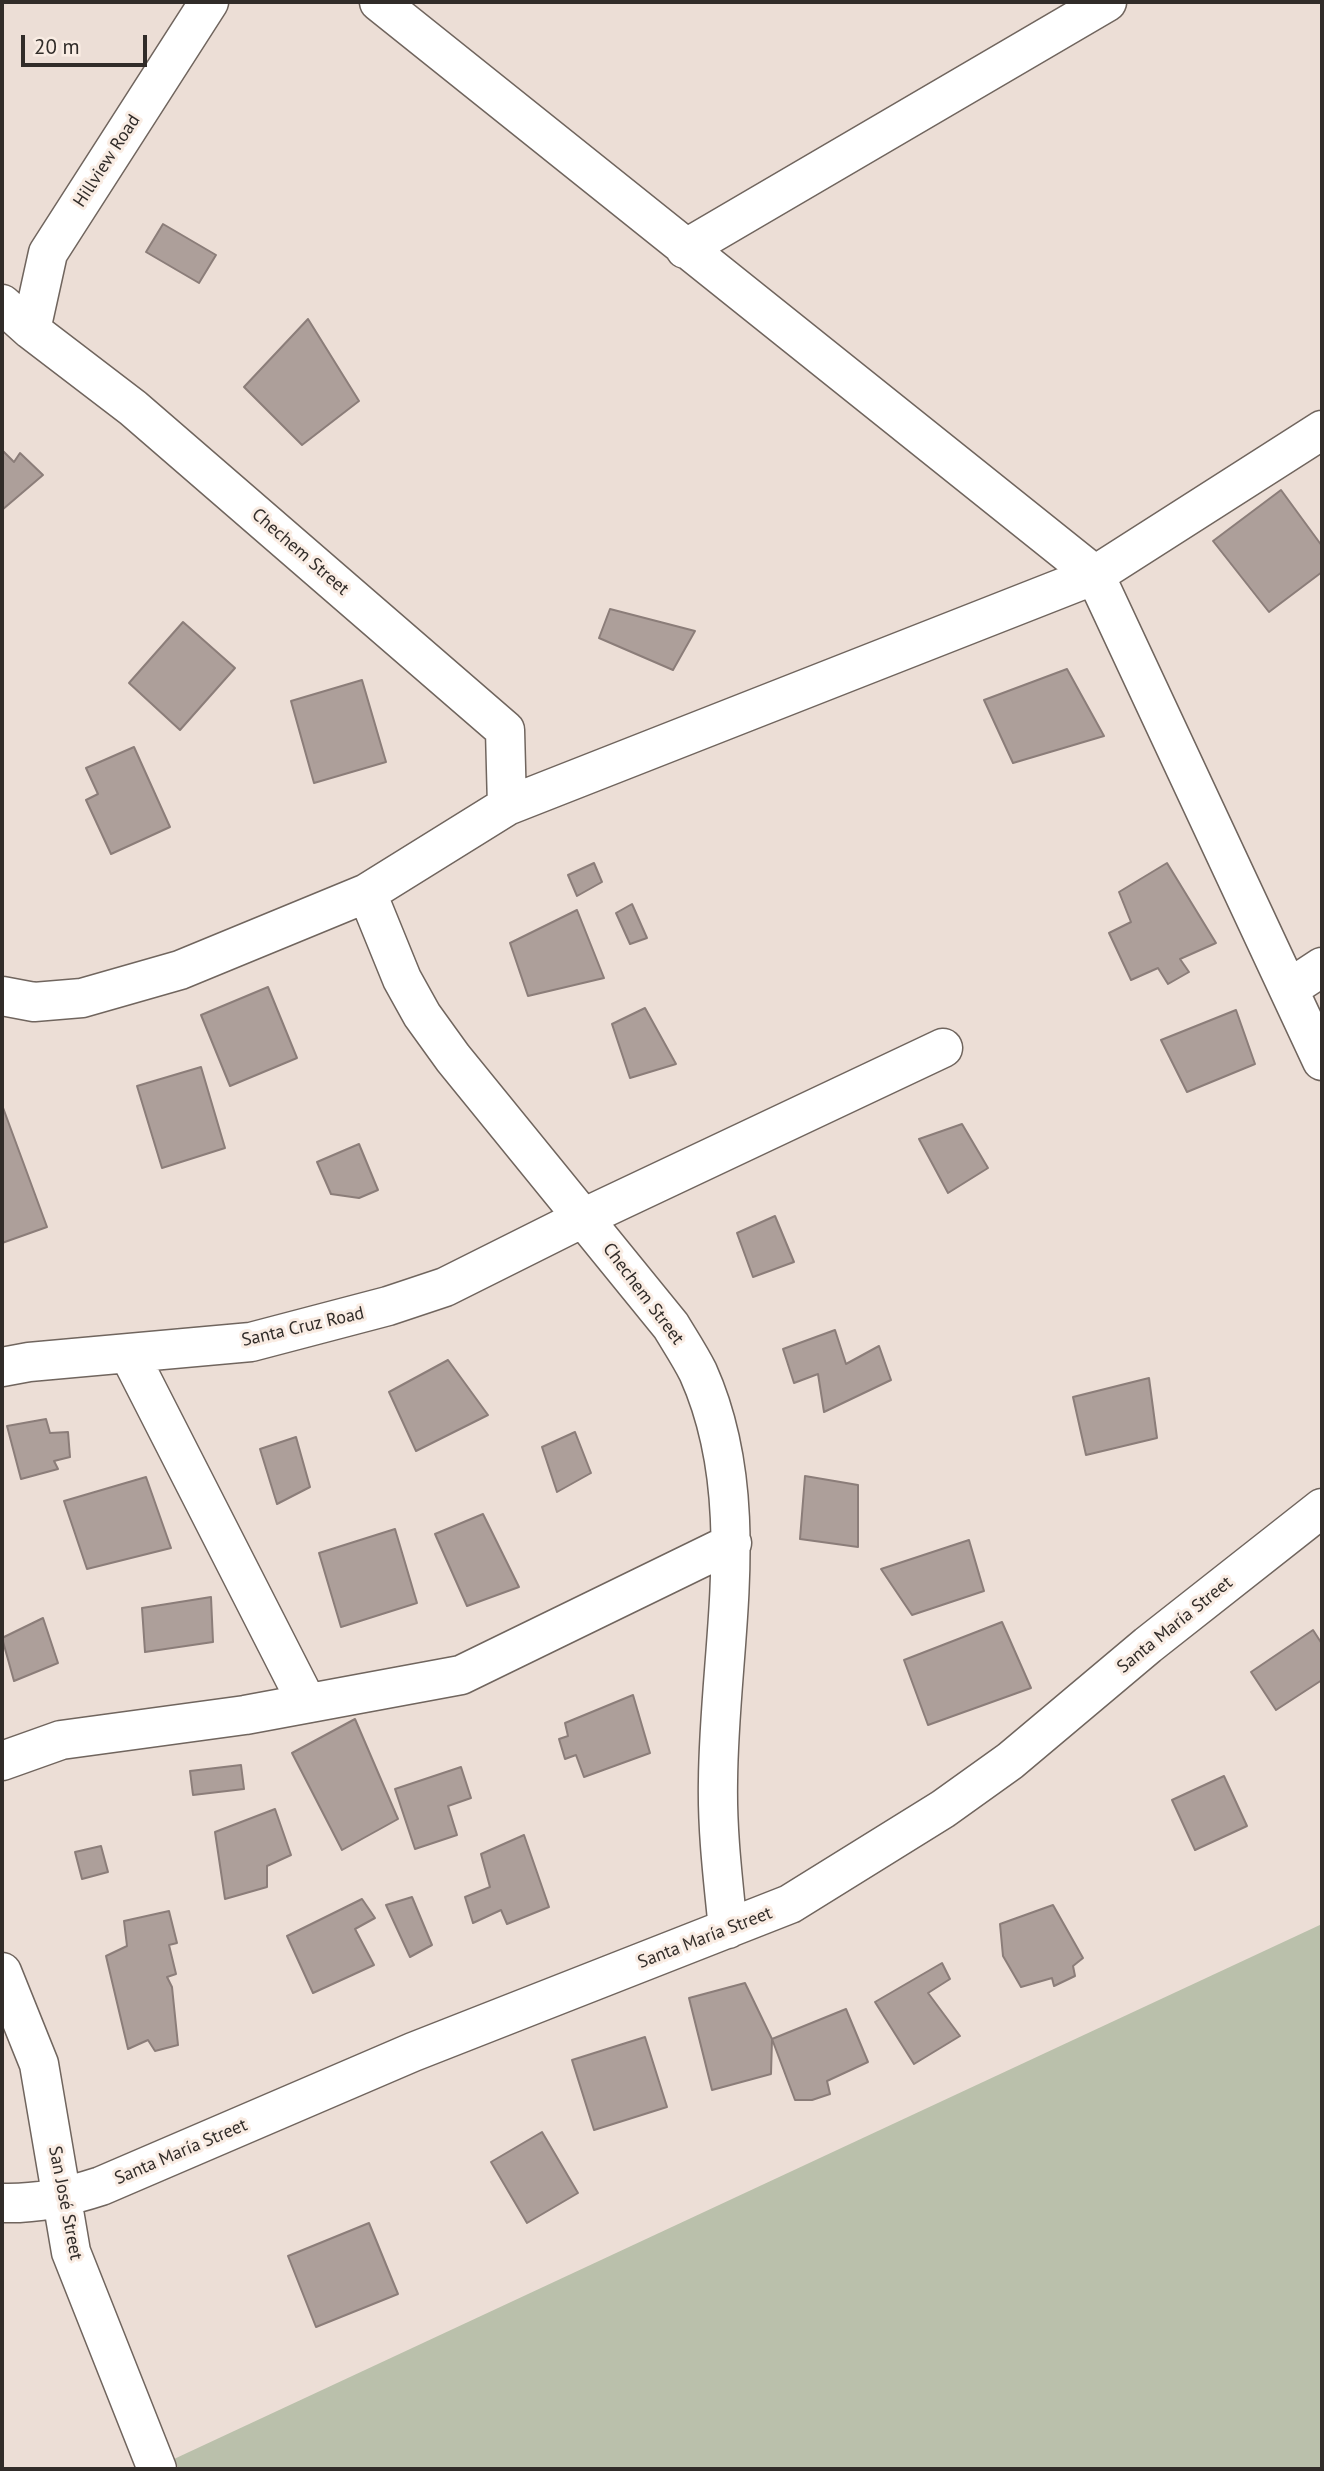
<!DOCTYPE html>
<html>
<head>
<meta charset="utf-8">
<style>
	body { margin:0 }
	#map { position:relative; width:1324px; height:2471px; overflow:hidden; background:#ecded6; font-family:"PT Sans",sans-serif }
	canvas { display:block }
	.frame { position:absolute; inset:0; border:4px solid #312c29; pointer-events:none }
	.scale { position:absolute; left:21px; top:35px; width:126px; height:32px; box-sizing:border-box; border:4px solid #312c29; border-top:0; padding-left:9px; font-size:21px; line-height:24px; white-space:nowrap; color:#312c29; -webkit-text-stroke:5px #f9ece3; paint-order:stroke }
</style>
</head>
<body>
<div id="map">
<canvas width="1324" height="2471"></canvas>
<div class="frame"></div>
<div class="scale">20 m</div>
</div>
<script>
const c = document.querySelector('canvas').getContext('2d');
c.lineJoin = 'round';
function paint(path, color) { c.fillStyle = color; c.fill(path, 'evenodd'); }
function stroke(path, color, width, dash) { c.strokeStyle = color; c.lineWidth = width; c.lineCap = dash ? 'butt' : 'round'; c.setLineDash(dash || []); c.stroke(path); }
function label(font, color, halo, rows, align = 'center') {
  c.font = font + ' "PT Sans",sans-serif'; c.lineWidth = 6; c.setLineDash([]); c.textBaseline = 'middle'; c.strokeStyle = halo; c.fillStyle = color; for (const [text, x, y, turn = 0] of rows) {
    c.save(); c.translate(x, y); c.rotate((+turn || 0) * Math.PI / 180); c.textAlign = isNaN(turn) ? turn : align; if (halo) c.strokeText(text, 0, 0); c.fillText(text, 0, 0); c.restore();
  }
}
paint(new Path2D(`
	M 1322,1924 L 1322,2469 L 179,2469 L 174,2459 Z`), '#bac0ab');
const building = new Path2D(`
	M 163,224 L 216,255 L 199,283 L 146,252 Z
	M 308,319 L 359,401 L 302,445 L 244,387 Z
	M 2,450 L 14,462 L 20,453 L 43,475 L 2,510 Z
	M 1281,490 L 1322,546 L 1322,572 L 1269,612 L 1213,541 Z
	M 610,609 L 695,631 L 673,670 L 599,638 Z
	M 183,622 L 235,668 L 180,730 L 129,683 Z
	M 1067,669 L 1104,736 L 1013,763 L 984,700 Z
	M 362,680 L 386,762 L 314,783 L 291,701 Z
	M 134,747 L 170,827 L 111,854 L 86,800 L 98,794 L 86,768 Z
	M 594,863 L 602,882 L 577,896 L 568,875 Z
	M 1167,863 L 1216,943 L 1180,959 L 1189,972 L 1168,984 L 1158,968 L 1131,980 L 1109,933 L 1131,922 L 1119,892 Z
	M 632,904 L 647,938 L 630,944 L 616,913 Z
	M 577,910 L 604,978 L 528,996 L 510,943 Z
	M 268,987 L 297,1058 L 230,1086 L 201,1015 Z
	M 645,1008 L 676,1064 L 630,1078 L 612,1024 Z
	M 1236,1010 L 1255,1064 L 1187,1092 L 1161,1040 Z
	M 201,1067 L 225,1148 L 162,1168 L 137,1086 Z
	M 2,1105 L 47,1227 L 2,1243 Z
	M 962,1124 L 988,1168 L 948,1193 L 919,1139 Z
	M 359,1144 L 378,1190 L 359,1198 L 331,1194 L 317,1162 Z
	M 775,1216 L 794,1262 L 753,1277 L 737,1233 Z
	M 835,1330 L 846,1364 L 879,1346 L 891,1380 L 824,1412 L 818,1374 L 794,1383 L 783,1349 Z
	M 448,1360 L 488,1415 L 416,1451 L 389,1392 Z
	M 1149,1378 L 1157,1438 L 1086,1455 L 1073,1397 Z
	M 46,1419 L 50,1433 L 68,1432 L 70,1457 L 54,1461 L 58,1469 L 21,1479 L 7,1426 Z
	M 575,1432 L 591,1473 L 557,1492 L 542,1447 Z
	M 296,1437 L 310,1487 L 277,1504 L 260,1449 Z
	M 805,1476 L 858,1485 L 858,1547 L 800,1539 Z
	M 146,1477 L 171,1548 L 87,1569 L 64,1501 Z
	M 483,1514 L 519,1587 L 467,1606 L 435,1534 Z
	M 395,1529 L 417,1603 L 341,1627 L 319,1553 Z
	M 969,1540 L 984,1591 L 912,1615 L 881,1569 Z
	M 211,1597 L 213,1642 L 145,1652 L 142,1608 Z
	M 43,1618 L 58,1663 L 14,1681 L 2,1638 Z
	M 1002,1622 L 1031,1688 L 928,1725 L 904,1660 Z
	M 1313,1630 L 1322,1644 L 1322,1680 L 1276,1710 L 1251,1672 Z
	M 633,1695 L 650,1753 L 584,1777 L 576,1755 L 565,1759 L 559,1739 L 568,1736 L 565,1723 Z
	M 355,1719 L 398,1819 L 342,1850 L 292,1753 Z
	M 241,1765 L 244,1789 L 193,1795 L 190,1771 Z
	M 461,1767 L 471,1798 L 448,1806 L 457,1835 L 415,1849 L 395,1789 Z
	M 1224,1776 L 1247,1826 L 1195,1850 L 1172,1800 Z
	M 275,1809 L 291,1855 L 267,1866 L 267,1887 L 225,1899 L 215,1832 Z
	M 524,1835 L 549,1907 L 507,1924 L 501,1910 L 473,1923 L 465,1897 L 490,1887 L 481,1854 Z
	M 101,1846 L 108,1872 L 82,1879 L 75,1852 Z
	M 412,1897 L 432,1945 L 410,1957 L 386,1905 Z
	M 362,1899 L 375,1918 L 355,1929 L 374,1965 L 313,1993 L 287,1936 Z
	M 1053,1905 L 1083,1958 L 1073,1966 L 1075,1976 L 1054,1986 L 1052,1978 L 1021,1987 L 1003,1956 L 1000,1924 Z
	M 169,1911 L 177,1943 L 169,1945 L 176,1974 L 167,1977 L 172,1987 L 178,2045 L 155,2051 L 148,2040 L 128,2049 L 106,1956 L 127,1946 L 124,1921 Z
	M 942,1963 L 950,1979 L 928,1993 L 960,2036 L 914,2064 L 875,2002 Z
	M 745,1983 L 772,2039 L 771,2074 L 712,2090 L 689,1998 Z
	M 846,2009 L 868,2062 L 827,2081 L 830,2094 L 812,2100 L 795,2100 L 772,2039 Z
	M 645,2037 L 667,2107 L 594,2130 L 572,2060 Z
	M 542,2132 L 578,2193 L 527,2223 L 491,2162 Z
	M 369,2223 L 398,2294 L 316,2327 L 288,2256 Z`);
paint(building, '#ad9f9a');
stroke(building, '#8b7d79', 2);
const minor = new Path2D(`
	M 379,2 L 1095,575 L 1322,1061
	M 685,249 L 1107,2
	M 2,304 L 31,330 L 133,408 L 505,730 L 507,806
	M 31,330 L 48,253 L 209,2
	M 367,893 L 402,979 L 422,1015 L 453,1058 L 671,1326 C 680,1341 690,1356 698,1372 C 756,1501 719,1645 718,1781 C 717,1831 723,1879 728,1929
	M 1290,988 L 1322,967
	M 2,996 L 34,1002 L 82,998 L 180,970 L 367,893 L 507,806 L 1095,575 L 1322,430
	M 129,1354 L 307,1703
	M 2,1367 L 29,1362 L 251,1342 L 388,1306 L 445,1287 L 585,1217 L 943,1048
	M 2,1761 L 61,1740 L 245,1715 L 461,1675 L 732,1543
	M 2,1972 L 39,2064 L 71,2252 L 157,2469
	M 2,2203 C 37,2204 67,2197 101,2186 L 413,2052 L 790,1904 L 943,1809 L 1010,1761 L 1148,1645 L 1322,1508`);
stroke(minor, '#70655e', 41);
stroke(minor, '#fff', 38);
label('18px', '#312c29', '#f9ece3', [
	["Hillview Road",107,161,-57],
	["Chechem Street",300,552,41],
	["Chechem Street",643,1294,53],
	["Santa Cruz Road",303,1327,-13],
	["Santa María Street",1175,1625,-39],
	["Santa María Street",705,1938,-21],
	["Santa María Street",181,2152,-23],
	["San José Street",65,2203,79]
]);
</script>
</body>
</html>
